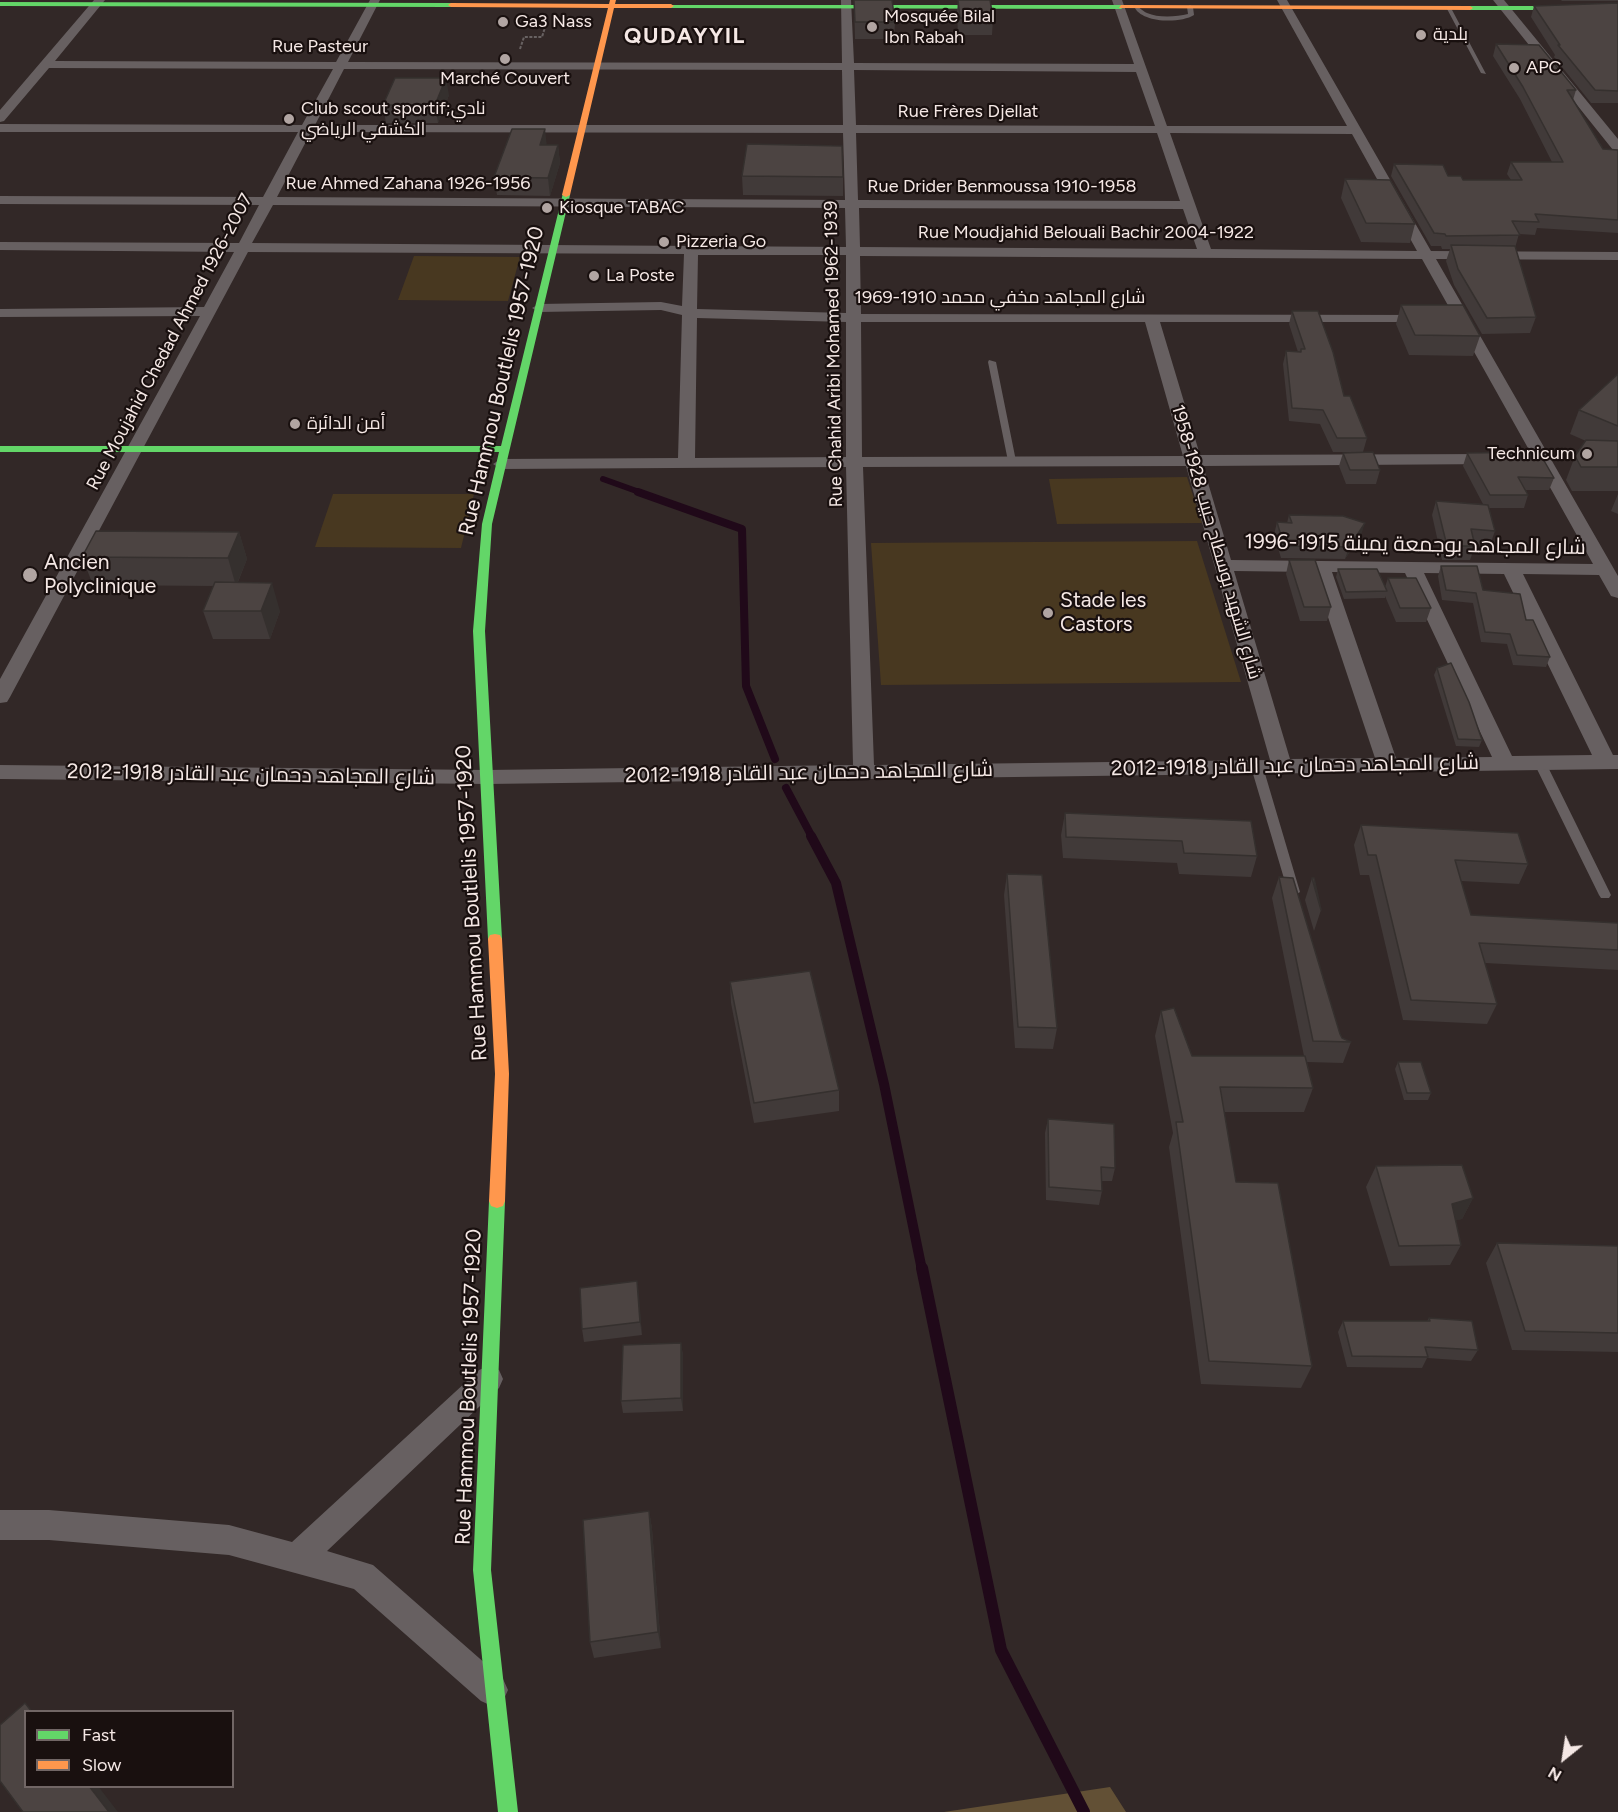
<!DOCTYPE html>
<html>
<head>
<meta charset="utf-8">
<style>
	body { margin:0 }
	#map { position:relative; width:1618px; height:1812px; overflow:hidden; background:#322827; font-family:Figtree,sans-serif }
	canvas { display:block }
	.legend { position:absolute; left:24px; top:1710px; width:210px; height:78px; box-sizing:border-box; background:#19100f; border:2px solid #716665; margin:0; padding:8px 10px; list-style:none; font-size:18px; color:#f5e8e5 }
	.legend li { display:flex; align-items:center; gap:12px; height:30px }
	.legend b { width:30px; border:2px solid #716665 }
	.north { position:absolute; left:1534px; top:1728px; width:60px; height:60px; -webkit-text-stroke:4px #19100f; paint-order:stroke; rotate:210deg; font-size:16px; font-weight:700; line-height:24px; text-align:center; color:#f5e8e5 }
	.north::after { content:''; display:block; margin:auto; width:21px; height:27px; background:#f5e8e5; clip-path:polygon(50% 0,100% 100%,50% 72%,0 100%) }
</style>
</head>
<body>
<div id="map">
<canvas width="1618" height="1812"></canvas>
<ul class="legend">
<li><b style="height:8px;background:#63d668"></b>Fast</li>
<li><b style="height:8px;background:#ff974d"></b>Slow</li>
</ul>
<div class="north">N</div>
</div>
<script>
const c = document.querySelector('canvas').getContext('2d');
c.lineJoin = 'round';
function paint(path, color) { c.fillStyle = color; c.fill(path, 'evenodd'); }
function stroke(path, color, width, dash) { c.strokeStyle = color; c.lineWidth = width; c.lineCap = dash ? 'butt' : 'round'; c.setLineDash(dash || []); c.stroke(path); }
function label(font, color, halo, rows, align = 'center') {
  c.font = font + ' Figtree,Cairo,sans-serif'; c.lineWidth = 4.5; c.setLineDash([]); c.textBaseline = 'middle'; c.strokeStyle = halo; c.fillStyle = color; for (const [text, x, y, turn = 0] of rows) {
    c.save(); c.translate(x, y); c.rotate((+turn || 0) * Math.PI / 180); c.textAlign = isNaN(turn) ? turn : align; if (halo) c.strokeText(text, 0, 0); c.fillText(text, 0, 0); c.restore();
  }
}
paint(new Path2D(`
	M 414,256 L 520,257 L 508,301 L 398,300 Z
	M 1187,477 L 1202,523 L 1057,524 L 1049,479 Z
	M 333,494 L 474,494 L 461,548 L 315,547 Z
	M 1197,541 L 1241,682 L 881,685 L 871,543 Z`), '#483820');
paint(new Path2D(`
	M 1110,1787 L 1126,1812 L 943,1812 L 944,1812 Z`), '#625035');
stroke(new Path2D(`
	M 603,479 L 642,493`), '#200919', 6);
stroke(new Path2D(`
	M 638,492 L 742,529 L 746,686 L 775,759
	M 786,788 L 812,837`), '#200919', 8);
stroke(new Path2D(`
	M 811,836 L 836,883 L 884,1084 L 922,1270`), '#200919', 10);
stroke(new Path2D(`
	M 922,1268 L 1001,1650 L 1084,1812`), '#200919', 12);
stroke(new Path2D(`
	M 520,49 L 524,37 L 542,37 L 546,24`), '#686262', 2, [3, 1.5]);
paint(new Path2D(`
	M 1134,6 C 1140,7 1141,10 1147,13 C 1158,18 1176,17 1188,14 L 1187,7 L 1190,5 L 1193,7 L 1194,15 C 1180,24 1140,23 1134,6 Z
	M 1446,7 L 1451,8 L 1486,74 L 1481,73 Z
	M 989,360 L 996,362 L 1016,461 L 1012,464 L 1008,461 L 988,362 Z
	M 1540,759 L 1546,763 L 1611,895 L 1609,898 L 1601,898 L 1599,895 L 1534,763 Z
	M 1257,763 L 1263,767 L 1300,892 L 1294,896 L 1288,892 L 1251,767 Z`), '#676061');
paint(new Path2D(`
	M 94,0 L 105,0 L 55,61 L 336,62 L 370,0 L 380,0 L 348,62 L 842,63 L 841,0 L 851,0 L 854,63 L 1134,64 L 1112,0 L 1122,0 L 1167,126 L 1347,126 L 1277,0 L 1287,0 L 1431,251 L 1618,252 L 1618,260 L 1436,259 L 1618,576 L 1618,598 L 1611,596 L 1599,575 L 1523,574 L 1613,755 L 1618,755 L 1618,769 L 487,784 L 0,779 L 0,765 L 487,770 L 853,765 L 846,467 L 501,469 L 493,464 L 501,459 L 678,458 L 682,315 L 661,310 L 539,312 L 532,308 L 539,304 L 661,302 L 682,306 L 684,254 L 248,252 L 10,697 L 7,702 L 0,703 L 0,679 L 200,316 L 0,317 L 0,309 L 204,307 L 234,252 L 0,250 L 0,242 L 239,243 L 259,205 L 0,204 L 0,196 L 263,197 L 298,132 L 0,132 L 0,124 L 302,125 L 333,69 L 49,68 L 4,121 L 0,122 L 0,110 ZM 344,69 L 842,70 L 843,125 L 315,125 ZM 854,70 L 1136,72 L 1155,126 L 856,125 ZM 311,132 L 843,133 L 845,200 L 277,197 ZM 856,133 L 1157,133 L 1180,201 L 858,200 ZM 1170,133 L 1352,134 L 1417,251 L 1211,249 ZM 273,205 L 845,208 L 846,247 L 252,243 ZM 859,208 L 1183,209 L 1197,249 L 860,247 ZM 698,255 L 846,255 L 846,313 L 697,309 ZM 860,256 L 1422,259 L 1593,564 L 1231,560 L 1203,466 L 1496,464 L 1504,459 L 1496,454 L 1200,455 L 1160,322 L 1426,322 L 1433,318 L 1431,315 L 861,314 ZM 697,318 L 846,322 L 846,457 L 695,458 ZM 861,322 L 1145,322 L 1183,456 L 862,457 ZM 1186,466 L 1270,760 L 874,765 L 863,467 ZM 1234,571 L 1313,572 L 1375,758 L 1290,759 ZM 1332,572 L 1405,573 L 1492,757 L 1396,758 ZM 1424,573 L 1504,574 L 1592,755 L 1512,756 Z
	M 1493,0 L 1504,0 L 1618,139 L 1618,151 L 1613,150 Z
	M 489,1366 L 499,1370 L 503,1379 L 499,1388 L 327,1551 L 373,1565 L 503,1679 L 508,1690 L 503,1701 L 492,1706 L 481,1701 L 354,1589 L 229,1555 L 49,1540 L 0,1540 L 0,1510 L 49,1510 L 229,1525 L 292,1542 L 479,1370 Z`), '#676061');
paint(new Path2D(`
	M 0,2 L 451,3 L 454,5 L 451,7 L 0,6 Z
	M 669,5 L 1121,5 L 1124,7 L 1121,9 L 671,8 Z
	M 1618,6 L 1618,10 L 1470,10 L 1467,8 L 1470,6 Z
	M 563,193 L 570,195 L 492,524 L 485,631 L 502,939 L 500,943 L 490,943 L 488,939 L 473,631 L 482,524 L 499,452 L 0,452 L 0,446 L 501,446 Z
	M 497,1194 L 503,1196 L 505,1201 L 491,1570 L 518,1812 L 498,1812 L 473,1570 L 489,1201 L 491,1196 Z`), '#63d668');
paint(new Path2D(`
	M 610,0 L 616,0 L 615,4 L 671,4 L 674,6 L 671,8 L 614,8 L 570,195 L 566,197 L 562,195 L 608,8 L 451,7 L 448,5 L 451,3 L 609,4 Z
	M 1121,5 L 1470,6 L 1473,8 L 1470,10 L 1119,8 Z
	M 495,934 L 500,935 L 502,939 L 509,1074 L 505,1201 L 503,1206 L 497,1208 L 491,1206 L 489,1201 L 495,1074 L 488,939 L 490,935 Z`), '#ff974d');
paint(new Path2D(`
	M 854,0 L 895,22 L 894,39 L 855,39 Z
	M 958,0 L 990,0 L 993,18 L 992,35 L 958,35 L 957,13 Z
	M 1561,0 L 1618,0 L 1618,1 L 1562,1 Z
	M 1618,3 L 1618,103 L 1591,103 L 1554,57 L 1555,55 L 1531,17 L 1534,6 Z
	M 1496,44 L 1576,90 L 1573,100 L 1603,149 L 1618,150 L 1618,233 L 1537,228 L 1535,235 L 1519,234 L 1515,248 L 1536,317 L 1530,333 L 1482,334 L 1454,285 L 1446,261 L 1450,249 L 1442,249 L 1441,246 L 1431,246 L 1391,176 L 1394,164 L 1463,180 L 1511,180 L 1507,174 L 1511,162 L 1552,162 L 1520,99 L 1493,56 Z
	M 449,95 L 438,123 L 386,123 L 383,105 Z
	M 547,145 L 558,145 L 560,163 L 550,196 L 497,195 L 494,177 Z
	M 742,176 L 843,177 L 843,196 L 743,195 Z
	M 1345,179 L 1415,224 L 1410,243 L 1361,242 L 1341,198 Z
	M 1401,305 L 1480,336 L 1473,356 L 1409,355 L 1396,324 Z
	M 1292,311 L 1344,396 L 1367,438 L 1363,452 L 1333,452 L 1320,424 L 1289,421 L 1283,364 L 1286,351 L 1298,352 L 1289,324 Z
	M 1618,374 L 1618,491 L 1572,491 L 1566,480 L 1575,456 L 1586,441 L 1570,434 L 1579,410 Z
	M 1343,453 L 1380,470 L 1376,484 L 1346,484 L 1339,466 Z
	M 1467,453 L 1554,478 L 1549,490 L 1526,490 L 1528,495 L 1524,508 L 1489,508 L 1495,531 L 1490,545 L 1474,544 L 1475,546 L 1470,560 L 1442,560 L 1432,515 L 1436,501 L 1483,504 L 1463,466 Z
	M 1618,494 L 1618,514 L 1611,511 Z
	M 1289,515 L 1361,535 L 1345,559 L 1281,558 L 1274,535 L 1277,522 L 1287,523 Z
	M 239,532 L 247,559 L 238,582 L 280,611 L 270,639 L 213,639 L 203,611 L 214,586 L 93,585 L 82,557 Z
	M 1289,560 L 1331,607 L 1327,621 L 1300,621 L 1286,574 Z
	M 1441,566 L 1483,590 L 1526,620 L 1550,657 L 1546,667 L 1513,665 L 1507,644 L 1481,642 L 1473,603 L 1442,600 L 1438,576 Z
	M 1338,569 L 1385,587 L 1388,578 L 1431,608 L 1426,622 L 1396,622 L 1385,596 L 1385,598 L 1344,599 L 1336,577 Z
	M 1437,668 L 1482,740 L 1479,747 L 1456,746 L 1434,675 Z
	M 1065,813 L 1257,856 L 1251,877 L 1179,874 L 1177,863 L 1063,858 L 1061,835 Z
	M 1361,825 L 1528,864 L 1519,884 L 1461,881 L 1471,915 L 1618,923 L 1618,970 L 1485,963 L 1497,1004 L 1487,1024 L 1403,1020 L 1369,875 L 1360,875 L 1354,845 Z
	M 1007,874 L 1057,1028 L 1053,1049 L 1015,1048 L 1004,895 Z
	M 1279,877 L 1340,1034 L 1342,1038 L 1351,1042 L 1343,1063 L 1307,1062 L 1313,1088 L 1304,1112 L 1224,1112 L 1236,1182 L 1312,1366 L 1301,1388 L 1201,1384 L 1169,1147 L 1173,1133 L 1155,1036 L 1161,1011 L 1192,1056 L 1304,1056 L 1272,898 Z
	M 1312,878 L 1321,910 L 1314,931 L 1305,900 Z
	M 730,982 L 839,1090 L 839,1111 L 754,1123 L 731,1003 Z
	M 1398,1062 L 1431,1093 L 1428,1100 L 1404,1100 L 1395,1069 Z
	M 1048,1119 L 1115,1168 L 1112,1181 L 1101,1181 L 1102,1191 L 1099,1205 L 1046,1200 L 1045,1133 Z
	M 1376,1166 L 1473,1198 L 1462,1219 L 1455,1220 L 1461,1245 L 1450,1265 L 1390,1266 L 1366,1187 Z
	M 1497,1243 L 1618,1246 L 1618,1352 L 1512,1350 L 1486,1263 Z
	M 637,1281 L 642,1335 L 584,1342 L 582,1329 Z
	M 1429,1318 L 1478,1350 L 1471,1361 L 1427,1358 L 1422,1368 L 1347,1367 L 1338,1332 L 1343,1321 L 1427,1321 Z
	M 681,1343 L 683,1356 L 683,1411 L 623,1413 L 621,1401 Z
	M 649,1511 L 652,1529 L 661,1648 L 594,1658 L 590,1642 Z`), '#413a39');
paint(new Path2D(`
	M 446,78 L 449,95 L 438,123 L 435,105 Z
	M 545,129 L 547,147 L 540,145 Z
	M 558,145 L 560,163 L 550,196 L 548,178 Z
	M 1365,523 L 1361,535 L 1345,559 L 1349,547 Z
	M 239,532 L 247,559 L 236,586 L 228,558 Z
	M 272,583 L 280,611 L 270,639 L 261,611 Z
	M 1473,1198 L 1462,1219 L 1441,1224 L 1452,1204 Z
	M 637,1281 L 639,1294 L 642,1335 L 640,1322 Z
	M 681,1343 L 683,1356 L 683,1411 L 681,1398 Z
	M 649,1511 L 652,1529 L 661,1648 L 658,1632 Z
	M 89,1786 L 98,1786 L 118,1812 L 109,1812 Z`), '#35302e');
const building = new Path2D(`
	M 854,0 L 892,0 L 895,22 L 855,22 Z
	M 958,0 L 990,0 L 993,18 L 960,18 Z
	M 1618,3 L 1618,91 L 1595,90 L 1558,45 L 1560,45 L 1534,6 Z
	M 1496,44 L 1539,45 L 1576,90 L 1567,90 L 1603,149 L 1618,150 L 1618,220 L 1535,214 L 1539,222 L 1512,221 L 1520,235 L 1446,236 L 1445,234 L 1434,233 L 1394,164 L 1443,165 L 1448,176 L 1461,176 L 1463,180 L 1522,180 L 1511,162 L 1563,162 L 1523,87 Z
	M 395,78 L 446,78 L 435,105 L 383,105 Z
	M 512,129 L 545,129 L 540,145 L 558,145 L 548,178 L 494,177 Z
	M 747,144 L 842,146 L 843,177 L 742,176 Z
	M 1345,179 L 1390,180 L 1415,224 L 1366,223 Z
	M 1451,245 L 1515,246 L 1536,317 L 1487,318 L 1458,269 Z
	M 1401,305 L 1463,305 L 1480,336 L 1415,335 Z
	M 1292,311 L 1318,311 L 1333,352 L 1344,396 L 1350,396 L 1367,438 L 1337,438 L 1323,410 L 1292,408 L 1286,351 L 1301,352 L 1301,349 L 1305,349 Z
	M 1618,374 L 1618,426 L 1579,410 Z
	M 1586,440 L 1618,441 L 1618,467 L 1581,467 L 1575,456 Z
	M 1373,452 L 1380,470 L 1350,470 L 1343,453 Z
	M 1539,452 L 1554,478 L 1518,477 L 1528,495 L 1490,495 L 1467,453 Z
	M 1436,501 L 1488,505 L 1495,531 L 1471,529 L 1475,546 L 1447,546 Z
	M 1289,515 L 1343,516 L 1365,523 L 1349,547 L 1284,546 L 1277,522 L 1292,523 Z
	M 96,531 L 239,532 L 228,558 L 82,557 Z
	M 1289,560 L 1315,560 L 1331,607 L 1304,607 Z
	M 1441,566 L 1477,566 L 1483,590 L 1520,594 L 1526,620 L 1533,620 L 1550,657 L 1517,655 L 1510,634 L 1485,632 L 1476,593 L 1446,590 Z
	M 1338,569 L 1377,569 L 1387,591 L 1346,592 Z
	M 1388,578 L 1416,578 L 1431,608 L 1400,608 Z
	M 215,582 L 272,583 L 261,611 L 203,611 Z
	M 1451,663 L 1469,702 L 1482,740 L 1458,739 L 1437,668 Z
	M 1065,813 L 1251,821 L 1257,856 L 1184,853 L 1182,841 L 1066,837 Z
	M 1361,825 L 1518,833 L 1528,864 L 1455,860 L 1471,915 L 1618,923 L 1618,950 L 1479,943 L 1497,1004 L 1411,1000 L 1376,855 L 1368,855 Z
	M 1007,874 L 1042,875 L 1057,1028 L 1018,1027 Z
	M 1279,877 L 1293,878 L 1340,1034 L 1342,1038 L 1351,1042 L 1313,1041 Z
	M 1312,878 L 1314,878 L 1321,910 Z
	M 810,971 L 839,1090 L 754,1103 L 730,982 Z
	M 1174,1008 L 1192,1056 L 1305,1056 L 1313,1088 L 1220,1087 L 1236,1182 L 1278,1183 L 1312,1366 L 1209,1361 L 1176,1122 L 1183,1122 L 1161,1011 Z
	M 1398,1062 L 1421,1062 L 1431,1093 L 1407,1093 Z
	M 1048,1119 L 1114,1124 L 1115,1168 L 1101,1167 L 1102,1191 L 1049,1187 Z
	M 1462,1165 L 1473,1198 L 1452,1204 L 1461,1245 L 1399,1246 L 1376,1166 Z
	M 1497,1243 L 1618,1246 L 1618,1333 L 1525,1331 Z
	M 637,1281 L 640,1322 L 582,1329 L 580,1288 Z
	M 1429,1318 L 1472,1321 L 1478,1350 L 1425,1347 L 1428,1357 L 1352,1356 L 1343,1321 L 1430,1321 Z
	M 681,1343 L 681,1398 L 621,1401 L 623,1345 Z
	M 649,1511 L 658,1632 L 590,1642 L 583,1520 Z
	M 25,1703 L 32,1712 L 26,1712 L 26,1786 L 89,1786 L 109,1812 L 23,1812 L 0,1781 L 0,1725 Z`);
paint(building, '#4c4442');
stroke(building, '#35302e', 1.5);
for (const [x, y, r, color] of [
	[503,22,6,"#b1a5a2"],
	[872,27,6,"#b1a5a2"],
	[1421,35,6,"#b1a5a2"],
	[505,59,6,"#b1a5a2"],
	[1514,68,6,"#b1a5a2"],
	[289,119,6,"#b1a5a2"],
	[547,208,6,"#b1a5a2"],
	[664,242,6,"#b1a5a2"],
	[594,276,6,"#b1a5a2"],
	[295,424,6,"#b1a5a2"],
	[1587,454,6,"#b1a5a2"],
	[30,575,8,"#b1a5a2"],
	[1048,613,6,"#b1a5a2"]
]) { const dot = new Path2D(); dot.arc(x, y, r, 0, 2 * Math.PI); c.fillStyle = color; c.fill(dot); stroke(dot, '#19100f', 2); }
label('18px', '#f5e8e5', '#19100f', [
	["Mosquée Bilal",884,17],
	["Ibn Rabah",884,38],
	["Ga3 Nass",515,22],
	["بلدية",1433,35],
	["APC",1526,68],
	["Marché Couvert",505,79,"center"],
	["Club scout sportif;نادي",301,109],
	["الكشفي الرياضي",301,130],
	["Kiosque TABAC",559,208],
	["Pizzeria Go",676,242],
	["La Poste",606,276],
	["أمن الدائرة",307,424],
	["Technicum",1575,454,"right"]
], 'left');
label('18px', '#f5e8e5', '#19100f', [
	["Rue Pasteur",320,47],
	["Rue Frères Djellat",968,112],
	["Rue Ahmed Zahana 1926-1956",408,184],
	["Rue Drider Benmoussa 1910-1958",1002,187],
	["Rue Moudjahid Belouali Bachir 2004-1922",1086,233],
	["شارع المجاهد مخفي محمد 1910-1969",1000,298],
	["Rue Moujahid Chedad Ahmed 1926-2007",170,342,-62],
	["Rue Chahid Aribi Mohamed 1962-1939",834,354,-91],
	["شارع الشهيد بوسطاح حبيب 1928-1958",1216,542,74]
]);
label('21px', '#f5e8e5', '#19100f', [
	["Rue Hammou Boutlelis 1957-1920",502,381,-77],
	["شارع المجاهد بوجمعة يمينة 1915-1996",1415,545,1],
	["شارع المجاهد دحمان عبد القادر 1918-2012",1295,766,-1],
	["شارع المجاهد دحمان عبد القادر 1918-2012",809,773,-1],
	["شارع المجاهد دحمان عبد القادر 1918-2012",251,775,1],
	["Rue Hammou Boutlelis 1957-1920",472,903,-93],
	["Rue Hammou Boutlelis 1957-1920",469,1387,-88]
]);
label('21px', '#f5e8e5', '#19100f', [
	["Ancien",44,563],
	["Polyclinique",44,587],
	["Stade les",1060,601],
	["Castors",1060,625]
], 'left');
c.letterSpacing = '1.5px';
label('bold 22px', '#f5e8e5', '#19100f', [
	["QUDAYYIL",685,37]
]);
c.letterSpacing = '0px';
</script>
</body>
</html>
